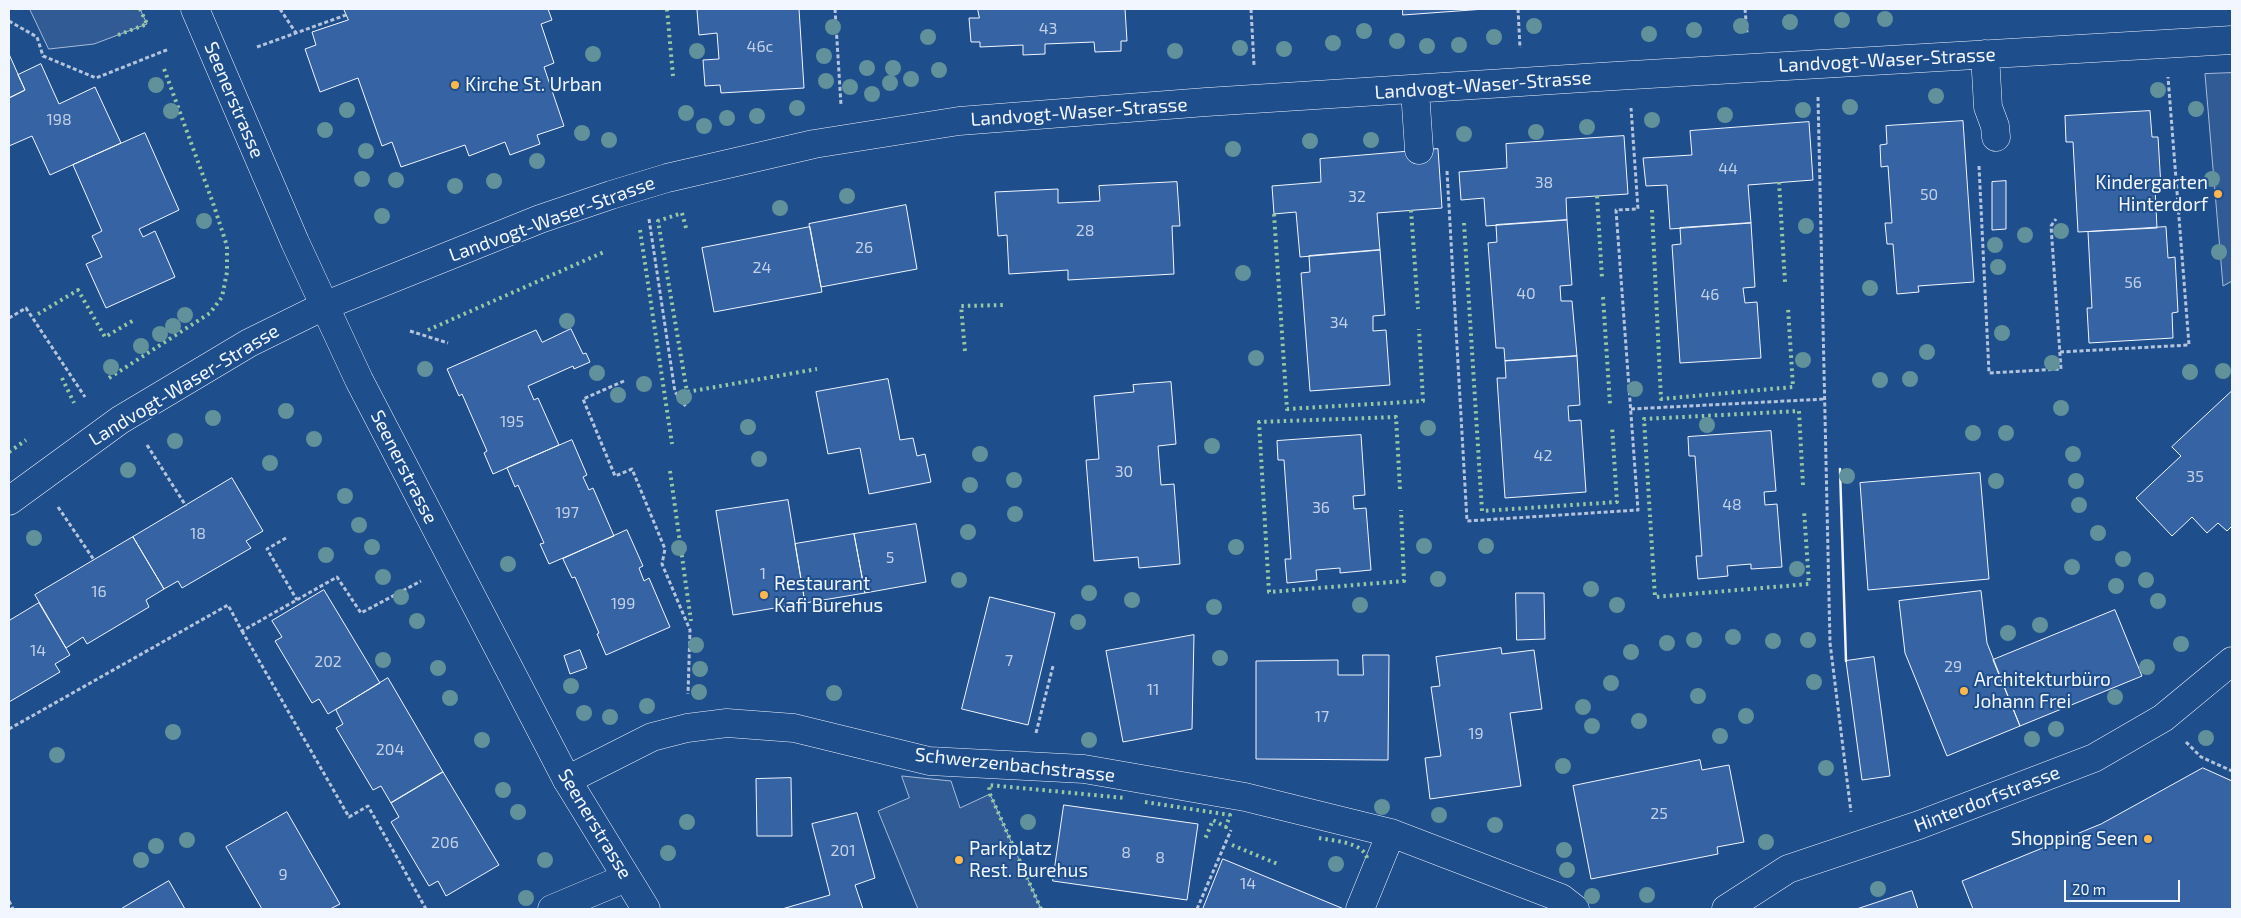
<!DOCTYPE html>
<html>
<head>
<meta charset="utf-8">
<style>
	body { margin:0 }
	#map { position:relative; width:2241px; height:918px; overflow:hidden; background:#1f4e8c; font-family:"Exo 2",sans-serif }
	canvas { display:block }
	.frame { position:absolute; inset:0; border:10px solid #f2f6ff; pointer-events:none }
	.scale { position:absolute; left:2064px; top:880px; width:116px; height:22px; box-sizing:border-box; border:2px solid #f2f6ff; border-top:0; padding-left:6px; font-size:15px; line-height:18px; white-space:nowrap; color:#f2f6ff; -webkit-text-stroke:4px #1f4e8c; paint-order:stroke }
</style>
</head>
<body>
<div id="map">
<canvas width="2241" height="918"></canvas>
<div class="frame"></div>
<div class="scale">20 m</div>
</div>
<script>
const c = document.querySelector('canvas').getContext('2d');
c.lineJoin = 'round';
function paint(path, color) { c.fillStyle = color; c.fill(path, 'evenodd'); }
function stroke(path, color, width, dash) { c.strokeStyle = color; c.lineWidth = width; c.lineCap = dash ? 'butt' : 'round'; c.setLineDash(dash || []); c.stroke(path); }
function label(font, color, halo, rows, align = 'center') {
  c.font = font + ' "Exo 2",sans-serif'; c.lineWidth = 4; c.setLineDash([]); c.textBaseline = 'middle'; c.strokeStyle = halo; c.fillStyle = color; for (const [text, x, y, turn = 0] of rows) {
    c.save(); c.translate(x, y); c.rotate((+turn || 0) * Math.PI / 180); c.textAlign = isNaN(turn) ? turn : align; if (halo) c.strokeText(text, 0, 0); c.fillText(text, 0, 0); c.restore();
  }
}
const built = new Path2D(`
	M 30,9 L 140,9 L 147,24 L 94,44 L 49,49 Z
	M 2232,73 L 2232,281 L 2223,286 L 2205,74 Z
	M 902,776 L 951,781 L 960,808 L 990,794 L 1041,909 L 918,909 L 878,811 L 909,798 Z`);
paint(built, '#305b95');
stroke(built, '#a8bbd7', 1);
const building = new Path2D(`
	M 344,9 L 548,9 L 552,20 L 541,24 L 554,63 L 544,67 L 564,126 L 537,135 L 540,144 L 510,155 L 505,142 L 469,156 L 465,145 L 401,167 L 392,142 L 382,146 L 358,78 L 320,92 L 305,49 L 316,45 L 312,32 L 348,20 Z
	M 715,9 L 799,9 L 804,88 L 721,93 L 720,85 L 705,86 L 703,60 L 719,59 L 717,33 L 699,35 L 697,10 Z
	M 978,9 L 1125,9 L 1127,41 L 1121,41 L 1121,51 L 1095,52 L 1094,42 L 1045,44 L 1045,54 L 1023,55 L 1023,45 L 980,47 L 980,42 L 971,42 L 969,18 L 979,18 Z
	M 1403,9 L 1485,9 L 1403,15 Z
	M 9,54 L 25,90 L 9,98 Z
	M 41,64 L 59,104 L 95,87 L 121,143 L 50,175 L 32,136 L 9,146 L 9,98 L 25,90 L 18,75 Z
	M 2150,111 L 2152,137 L 2158,137 L 2161,187 L 2155,187 L 2157,228 L 2078,232 L 2073,142 L 2066,142 L 2065,116 Z
	M 1963,121 L 1974,282 L 1918,286 L 1919,292 L 1897,294 L 1893,244 L 1887,244 L 1885,223 L 1892,223 L 1888,166 L 1881,167 L 1880,145 L 1887,144 L 1886,126 Z
	M 1809,122 L 1813,180 L 1748,185 L 1751,223 L 1670,229 L 1667,185 L 1646,186 L 1643,158 L 1692,155 L 1690,131 Z
	M 145,133 L 179,210 L 139,229 L 143,237 L 155,231 L 175,277 L 106,308 L 86,264 L 102,257 L 92,236 L 102,231 L 73,165 Z
	M 1624,136 L 1628,194 L 1566,198 L 1567,220 L 1486,226 L 1484,198 L 1461,200 L 1459,172 L 1507,168 L 1506,144 Z
	M 1438,149 L 1442,208 L 1377,213 L 1380,250 L 1300,257 L 1296,212 L 1274,214 L 1272,186 L 1321,182 L 1320,159 Z
	M 2006,181 L 2006,229 L 1992,230 L 1992,182 Z
	M 1177,182 L 1180,226 L 1172,226 L 1174,274 L 1068,280 L 1068,270 L 1009,274 L 1007,235 L 998,236 L 995,192 L 1058,189 L 1058,203 L 1100,201 L 1099,186 Z
	M 906,205 L 917,269 L 821,287 L 809,224 Z
	M 1567,220 L 1572,285 L 1560,286 L 1561,301 L 1572,301 L 1577,356 L 1505,361 L 1504,348 L 1496,348 L 1488,243 L 1497,242 L 1496,225 Z
	M 1751,223 L 1755,287 L 1743,288 L 1745,303 L 1757,302 L 1761,358 L 1680,363 L 1672,245 L 1681,244 L 1680,228 Z
	M 810,227 L 822,292 L 714,312 L 702,248 Z
	M 2166,227 L 2168,258 L 2175,257 L 2178,312 L 2172,313 L 2173,338 L 2089,343 L 2087,308 L 2092,308 L 2088,232 Z
	M 1380,250 L 1385,315 L 1373,316 L 1373,331 L 1386,330 L 1390,385 L 1310,391 L 1301,273 L 1310,272 L 1309,256 Z
	M 571,329 L 583,354 L 586,353 L 590,362 L 574,369 L 573,366 L 528,386 L 534,400 L 538,398 L 559,445 L 493,474 L 484,453 L 487,451 L 462,394 L 459,396 L 447,369 L 536,330 L 542,342 Z
	M 1577,356 L 1580,405 L 1568,406 L 1569,421 L 1581,420 L 1586,492 L 1505,498 L 1497,378 L 1506,378 L 1505,361 Z
	M 888,379 L 900,440 L 913,438 L 917,456 L 925,454 L 931,482 L 869,494 L 860,448 L 828,454 L 816,392 Z
	M 1171,382 L 1176,444 L 1158,446 L 1161,485 L 1174,484 L 1180,564 L 1139,568 L 1138,557 L 1094,561 L 1086,460 L 1099,459 L 1094,396 L 1134,392 L 1133,385 Z
	M 2232,391 L 2232,526 L 2227,531 L 2218,523 L 2207,533 L 2192,517 L 2172,536 L 2136,498 L 2181,456 L 2172,447 Z
	M 1771,431 L 1776,491 L 1764,492 L 1765,505 L 1777,504 L 1782,567 L 1751,569 L 1751,564 L 1727,566 L 1728,576 L 1698,579 L 1696,556 L 1702,556 L 1695,456 L 1689,456 L 1688,437 Z
	M 1361,435 L 1365,495 L 1353,496 L 1354,509 L 1366,508 L 1371,570 L 1340,573 L 1340,568 L 1316,570 L 1317,580 L 1287,583 L 1285,559 L 1291,559 L 1284,460 L 1278,460 L 1277,441 Z
	M 572,440 L 587,475 L 583,477 L 589,490 L 593,488 L 614,536 L 549,564 L 540,544 L 544,543 L 518,485 L 515,487 L 507,468 Z
	M 1980,473 L 1989,579 L 1868,590 L 1860,483 Z
	M 232,478 L 263,531 L 246,541 L 251,548 L 182,588 L 178,581 L 164,589 L 133,537 Z
	M 788,500 L 805,603 L 733,615 L 716,511 Z
	M 916,524 L 926,582 L 865,593 L 854,534 Z
	M 627,530 L 643,566 L 639,568 L 644,581 L 649,578 L 670,627 L 606,655 L 597,634 L 599,633 L 575,577 L 572,578 L 563,559 Z
	M 854,534 L 865,593 L 805,603 L 795,544 Z
	M 133,537 L 164,589 L 146,600 L 149,607 L 87,644 L 83,637 L 66,648 L 35,595 Z
	M 324,590 L 380,683 L 328,714 L 319,699 L 312,703 L 275,641 L 282,637 L 272,621 Z
	M 1981,591 L 1987,643 L 2020,726 L 1947,756 L 1905,653 L 1899,601 Z
	M 1516,593 L 1544,593 L 1545,639 L 1517,640 Z
	M 990,597 L 1055,613 L 1028,725 L 962,709 Z
	M 39,603 L 70,655 L 55,664 L 60,672 L 9,702 L 9,621 Z
	M 2115,610 L 2142,676 L 2020,726 L 1993,660 Z
	M 1194,635 L 1192,729 L 1123,742 L 1106,651 Z
	M 1501,648 L 1502,654 L 1534,650 L 1542,709 L 1510,713 L 1521,786 L 1430,799 L 1425,758 L 1441,756 L 1431,687 L 1440,686 L 1436,657 Z
	M 580,650 L 587,668 L 570,674 L 564,656 Z
	M 1363,655 L 1389,655 L 1388,760 L 1256,759 L 1256,661 L 1338,660 L 1338,675 L 1363,675 Z
	M 1874,657 L 1890,776 L 1862,780 L 1846,661 Z
	M 388,678 L 443,772 L 391,803 L 381,786 L 373,790 L 336,728 L 343,724 L 336,710 Z
	M 1700,760 L 1702,770 L 1729,765 L 1744,842 L 1717,847 L 1718,854 L 1591,879 L 1573,786 Z
	M 2203,768 L 2232,781 L 2232,909 L 1973,909 L 1962,881 L 2101,824 Z
	M 443,772 L 499,865 L 446,896 L 438,881 L 429,886 L 391,822 L 399,817 L 391,803 Z
	M 791,778 L 792,836 L 757,836 L 756,779 Z
	M 1064,805 L 1198,824 L 1187,900 L 1053,881 Z
	M 287,812 L 340,904 L 330,909 L 262,909 L 226,847 Z
	M 857,813 L 875,878 L 855,885 L 863,909 L 782,909 L 830,895 L 812,824 Z
	M 1223,859 L 1344,909 L 1203,909 Z
	M 169,881 L 185,909 L 121,909 Z
	M 1912,891 L 1918,909 L 1857,909 Z`);
paint(building, '#3563a3');
stroke(building, '#f2f6ff', 1);
const minor = new Path2D(`
	M 1985,54 L 1988,107 L 1995,126 L 1996,137
	M 1415,90 L 1419,150
	M 9,501 L 120,420 L 249,343 L 324,306 L 540,219 L 611,195 L 667,178 L 814,144 L 959,121 L 1206,102 L 1615,76 L 2232,40
	M 567,780 L 652,737 L 687,728 L 727,723 L 794,728 L 929,761 L 1084,769 L 1245,797 L 1391,833 L 1561,898 L 1575,909
	M 552,909 L 626,878
	M 1360,909 L 1391,833
	M 1726,909 L 1788,869 L 1919,825 L 2094,758 L 2163,718 L 2232,661`);
const major = new Path2D(`
	M 195,9 L 295,242 L 359,380 L 567,780 L 646,909`);
stroke(minor, '#f2f6ff', 29);
stroke(major, '#f2f6ff', 29);
stroke(new Path2D(`
	M 280,9 L 296,33
	M 835,9 L 841,105
	M 1251,9 L 1254,65
	M 1518,9 L 1520,48
	M 1745,9 L 1747,33
	M 9,21 L 37,37 L 43,56 L 96,78 L 169,49
	M 257,47 L 346,15
	M 1818,97 L 1830,643 L 1851,812
	M 1979,166 L 1989,373 L 2061,369 L 2051,226 L 2056,219
	M 1447,171 L 1467,521 L 1638,510 L 1616,210 L 1638,209 L 1631,108
	M 649,219 L 675,392 L 687,408
	M 9,318 L 26,308 L 85,397
	M 410,331 L 448,343
	M 2060,352 L 2189,345 L 2168,77
	M 624,381 L 583,399 L 615,476 L 632,469 L 665,549 L 662,564 L 690,630 L 688,694
	M 1631,409 L 1825,399
	M 147,445 L 186,506
	M 58,507 L 94,560
	M 286,538 L 267,549 L 297,600
	M 242,631 L 349,817 L 368,806 L 426,909
	M 9,729 L 228,605 L 242,631 L 337,577 L 361,613 L 421,581
	M 1036,733 L 1053,666
	M 2186,742 L 2201,757 L 2232,771
	M 9,901 L 13,909
	M 1197,909 L 1231,830`), '#b3c4dc', 3, [4, 2.5]);
stroke(minor, '#1f4e8c', 28);
stroke(major, '#1f4e8c', 28);
stroke(new Path2D(`
	M 667,9 L 673,76
	M 118,35 L 147,24 L 140,9
	M 1779,182 L 1785,282
	M 1597,196 L 1602,278
	M 1411,210 L 1418,309
	M 1652,210 L 1661,399 L 1793,387 L 1788,308
	M 1274,214 L 1287,409 L 1423,401 L 1419,329
	M 1464,223 L 1482,511 L 1617,502 L 1612,426
	M 686,228 L 682,213 L 658,221 L 687,392 L 817,369
	M 640,230 L 672,444
	M 1603,297 L 1610,404
	M 38,314 L 78,290 L 105,337 L 134,320
	M 428,330 L 604,252
	M 965,351 L 961,306 L 1004,305
	M 62,378 L 74,403
	M 109,378 L 210,313 L 222,297 L 227,272 L 227,246 L 213,203 L 163,66
	M 9,452 L 26,440
	M 670,471 L 691,621
	M 1803,485 L 1799,411 L 1644,419 L 1655,597 L 1809,584 L 1804,510
	M 1400,489 L 1396,417 L 1259,422 L 1269,592 L 1404,581 L 1401,510
	M 1145,802 L 1230,815 L 1226,827 L 1213,820 L 1205,839
	M 1319,838 C 1334,841 1363,842 1367,858
	M 1232,845 L 1280,865
	M 1041,909 L 990,794 L 989,785 L 1125,798`), '#97c8a6', 4, [2.5, 4]);
stroke(new Path2D(`
	M 1840,469 L 1846,661`), '#f2f6ff', 2.5);
c.fillStyle = '#61919a';
for (const [x, y] of [
	[1885,19],
	[1842,20],
	[1790,22],
	[1534,26],
	[1741,26],
	[833,27],
	[1694,30],
	[1364,31],
	[1649,34],
	[928,37],
	[1494,37],
	[1397,41],
	[1333,43],
	[1459,45],
	[1427,46],
	[1240,48],
	[1284,49],
	[697,51],
	[1175,51],
	[593,54],
	[824,56],
	[867,68],
	[893,68],
	[939,70],
	[911,79],
	[826,81],
	[890,83],
	[156,85],
	[850,87],
	[2158,90],
	[872,94],
	[1936,96],
	[1850,107],
	[797,108],
	[2196,109],
	[347,110],
	[1803,110],
	[171,111],
	[686,113],
	[1725,115],
	[757,116],
	[727,118],
	[1652,120],
	[704,126],
	[1587,127],
	[325,130],
	[1536,132],
	[582,133],
	[1464,134],
	[609,140],
	[1371,140],
	[1310,141],
	[1233,149],
	[366,151],
	[537,161],
	[362,179],
	[2212,179],
	[396,180],
	[494,181],
	[455,186],
	[847,196],
	[780,208],
	[382,216],
	[204,221],
	[1806,226],
	[2061,231],
	[2025,235],
	[1995,245],
	[2219,252],
	[1998,267],
	[1243,273],
	[1870,288],
	[185,315],
	[567,321],
	[173,326],
	[2002,333],
	[160,334],
	[141,346],
	[1927,352],
	[1256,358],
	[1803,360],
	[2052,363],
	[111,367],
	[425,369],
	[2223,371],
	[2190,372],
	[597,373],
	[1910,379],
	[1880,380],
	[644,384],
	[1635,389],
	[618,395],
	[684,397],
	[2061,408],
	[286,411],
	[213,418],
	[1707,425],
	[748,427],
	[1428,428],
	[1973,433],
	[2006,433],
	[314,439],
	[175,441],
	[1212,446],
	[980,454],
	[2073,454],
	[759,459],
	[270,463],
	[128,470],
	[1847,476],
	[1014,480],
	[1996,481],
	[2076,481],
	[970,485],
	[345,496],
	[2079,505],
	[1015,514],
	[359,525],
	[968,532],
	[2098,533],
	[34,538],
	[1424,546],
	[1486,546],
	[372,547],
	[1236,547],
	[679,548],
	[326,555],
	[2123,559],
	[508,564],
	[2072,567],
	[1797,569],
	[383,577],
	[1438,579],
	[959,580],
	[2146,580],
	[2116,586],
	[1591,589],
	[1089,593],
	[401,597],
	[1132,600],
	[2158,601],
	[1360,605],
	[1617,605],
	[1214,607],
	[417,621],
	[1078,622],
	[2040,625],
	[2008,633],
	[1733,637],
	[1694,640],
	[1808,640],
	[1773,641],
	[1667,643],
	[2181,644],
	[696,645],
	[1631,652],
	[1220,658],
	[383,660],
	[2147,667],
	[438,668],
	[700,669],
	[1814,682],
	[1611,683],
	[571,686],
	[699,692],
	[834,693],
	[1698,696],
	[2115,697],
	[450,698],
	[647,706],
	[1583,707],
	[584,713],
	[1746,716],
	[610,717],
	[1639,721],
	[1592,726],
	[2056,729],
	[173,732],
	[1720,736],
	[2206,738],
	[2032,739],
	[482,740],
	[1089,740],
	[57,755],
	[1563,766],
	[1826,768],
	[503,790],
	[1382,807],
	[518,812],
	[1439,815],
	[687,822],
	[1028,822],
	[1495,825],
	[187,840],
	[1766,842],
	[156,846],
	[1564,850],
	[668,853],
	[141,860],
	[545,860],
	[1336,864],
	[1567,870],
	[1878,889],
	[1647,895],
	[1592,896],
	[526,898]
]) { c.beginPath(); c.arc(x, y, 8, 0, 2 * Math.PI); c.fill(); }
for (const [x, y, r, color] of [
	[455,85,5,"#ffb74d"],
	[2218,194,5,"#ffb74d"],
	[764,595,5,"#ffb74d"],
	[1964,691,5,"#ffb74d"],
	[2148,839,5,"#ffb74d"],
	[959,860,5,"#ffb74d"]
]) { const dot = new Path2D(); dot.arc(x, y, r, 0, 2 * Math.PI); c.fillStyle = color; c.fill(dot); stroke(dot, '#1f4e8c', 2); }
label('16px', '#c3d1e8', null, [
	["43",1048,29],
	["46c",760,47],
	["198",59,120],
	["44",1728,169],
	["38",1544,183],
	["50",1929,195],
	["32",1357,197],
	["28",1085,231],
	["26",864,248],
	["24",762,268],
	["56",2133,283],
	["40",1526,294],
	["46",1710,295],
	["34",1339,323],
	["195",512,422],
	["42",1543,456],
	["30",1124,472],
	["35",2195,477],
	["48",1732,505],
	["36",1321,508],
	["197",567,513],
	["18",198,534],
	["5",890,558],
	["1",763,574],
	["16",99,592],
	["199",623,604],
	["14",38,651],
	["7",1009,661],
	["202",328,662],
	["29",1953,667],
	["11",1153,690],
	["17",1322,717],
	["19",1476,734],
	["204",390,750],
	["25",1659,814],
	["206",445,843],
	["201",843,851],
	["8",1126,853],
	["8",1160,858],
	["9",283,875],
	["14",1248,884]
]);
label('19px', '#f2f6ff', '#1f4e8c', [
	["Landvogt-Waser-Strasse",1887,60,-3],
	["Landvogt-Waser-Strasse",1483,85,-4],
	["Seenerstrasse",234,100,67],
	["Landvogt-Waser-Strasse",1079,112,-4],
	["Landvogt-Waser-Strasse",552,219,-20],
	["Landvogt-Waser-Strasse",184,385,-31],
	["Seenerstrasse",404,467,63],
	["Schwerzenbachstrasse",1015,765,6],
	["Hinterdorfstrasse",1987,799,-21],
	["Seenerstrasse",595,824,59]
]);
label('19px', '#f2f6ff', '#1f4e8c', [
	["Kirche St. Urban",465,85],
	["Kindergarten",2208,183,"right"],
	["Hinterdorf",2208,205,"right"],
	["Restaurant",774,584],
	["Kafi Burehus",774,606],
	["Architekturbüro",1974,680],
	["Johann Frei",1974,702],
	["Shopping Seen",2138,839,"right"],
	["Parkplatz",969,849],
	["Rest. Burehus",969,871]
], 'left');
</script>
</body>
</html>
